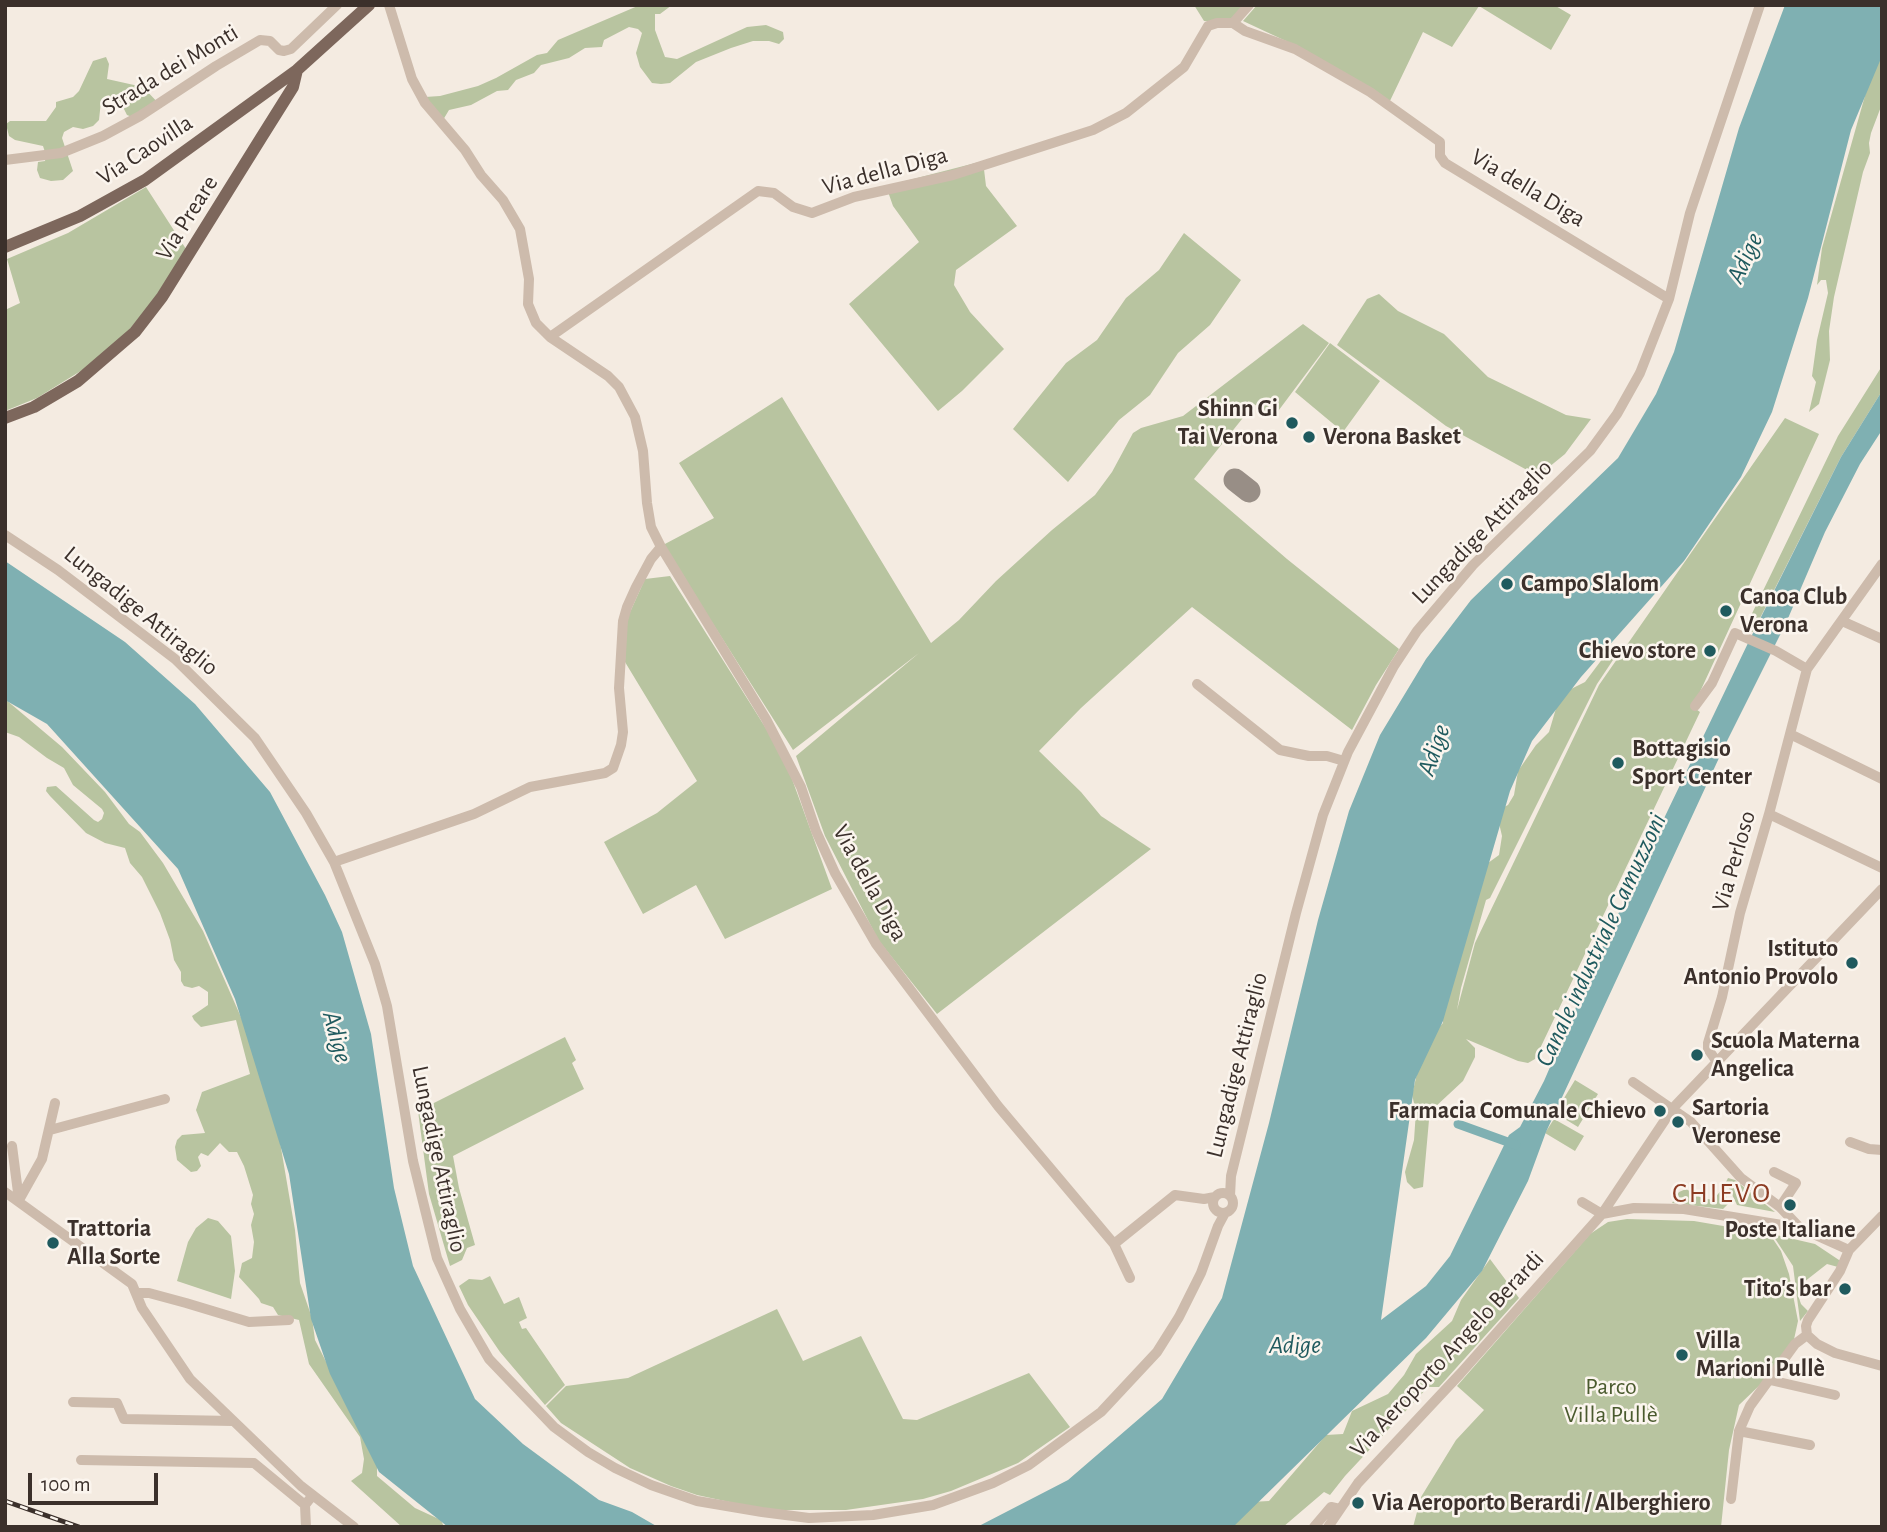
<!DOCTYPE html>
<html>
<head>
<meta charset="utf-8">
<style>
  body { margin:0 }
  #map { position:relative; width:1887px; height:1532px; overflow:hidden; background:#f4ebe1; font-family:"Alegreya Sans",sans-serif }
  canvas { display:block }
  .frame { position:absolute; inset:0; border:7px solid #3b302b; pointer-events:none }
  .scale { position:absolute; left:28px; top:1473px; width:130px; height:32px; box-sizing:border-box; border:4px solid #3b302b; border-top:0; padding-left:9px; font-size:21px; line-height:24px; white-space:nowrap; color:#3b302b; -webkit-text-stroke:5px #fbf5ee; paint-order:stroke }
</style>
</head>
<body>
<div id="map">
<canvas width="1887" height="1532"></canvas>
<div class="frame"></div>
<div class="scale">100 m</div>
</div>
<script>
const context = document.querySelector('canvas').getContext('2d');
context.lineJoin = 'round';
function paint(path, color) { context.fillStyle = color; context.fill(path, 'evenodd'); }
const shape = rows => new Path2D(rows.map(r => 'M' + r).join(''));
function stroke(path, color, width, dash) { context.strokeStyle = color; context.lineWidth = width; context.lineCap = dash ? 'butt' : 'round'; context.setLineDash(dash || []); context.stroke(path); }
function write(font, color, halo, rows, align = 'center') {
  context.font = font + ' "Alegreya Sans",sans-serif'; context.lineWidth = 5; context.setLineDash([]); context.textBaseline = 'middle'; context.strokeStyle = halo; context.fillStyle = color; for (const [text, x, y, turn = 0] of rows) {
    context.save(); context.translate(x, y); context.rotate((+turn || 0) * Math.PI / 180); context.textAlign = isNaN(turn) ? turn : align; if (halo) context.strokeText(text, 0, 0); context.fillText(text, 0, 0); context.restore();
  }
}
paint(shape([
  [640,5,672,5,660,14,655,14,655,30,665,57,677,59,747,27,766,25,783,32,784,39,779,44,769,41,753,41,731,48,696,62,670,83,661,84,652,83,640,67,636,53,642,33,638,29,629,27,604,40,602,47,585,48,569,58,541,65,534,73,516,80,508,90,497,91,471,105,449,110,443,120,425,97,440,96,478,86,496,78,537,55,547,53,558,40],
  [1194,5,1245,5,1230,22,1204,21],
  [1257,5,1554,5,1571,15,1551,50,1479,6,1452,47,1423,32,1388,105,1303,49,1243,21],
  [1882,49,1882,104,1871,133,1869,143,1870,153,1863,172,1834,297,1829,331,1830,360,1819,404,1809,412,1816,382,1812,376,1817,340,1828,293,1826,280,1821,280,1817,285,1822,248,1868,85],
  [106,57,109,64,107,79,143,87,162,107,137,119,127,115,120,101,109,99,101,101,99,120,93,126,83,129,73,127,64,132,62,138,73,171,63,180,51,181,40,178,37,170,38,162,45,161,46,155,43,146,15,140,9,136,6,124,10,121,46,121,56,107,56,102,73,97,79,91,93,61],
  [983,161,986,186,1017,226,956,270,954,285,970,312,1004,349,962,391,938,411,849,304,919,242,893,206,886,186],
  [146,187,186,249,153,301,125,335,92,364,37,398,5,411,5,310,20,303,7,259,68,233],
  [1184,233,1241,280,1210,325,1178,353,1150,395,1119,420,1068,482,1013,429,1066,363,1097,340,1126,298,1159,270],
  [1379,294,1398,311,1444,334,1488,377,1566,415,1591,419,1565,454,1538,476,1446,426,1337,345,1367,299],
  [1303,324,1329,343,1273,418,1254,404,1194,479,1287,559,1399,649,1376,685,1352,730,1192,607,1081,708,1039,751,1081,792,1101,816,1151,849,937,1014,879,941,871,926,825,836,796,756,919,653,793,750,663,545,714,518,679,463,782,397,931,643,959,620,996,581,1052,530,1095,495,1112,472,1133,433,1141,428,1183,416],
  [1330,343,1380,381,1343,432,1295,392],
  [1882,366,1882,391,1841,457,1753,632,1744,630,1838,436],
  [1785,418,1819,434,1693,707,1700,712,1535,1059,1528,1063,1518,1061,1466,1039,1475,1048,1475,1057,1463,1081,1434,1108,1429,1120,1423,1187,1414,1189,1407,1182,1405,1172,1414,1140,1416,1111,1412,1095,1422,1052,1433,1033,1443,1023,1443,1016,1477,871,1499,855,1502,836,1499,823,1502,808,1508,805,1514,795,1518,771,1536,745,1549,732,1557,705,1571,689,1585,682,1609,650,1619,651,1597,684,1490,898,1486,900,1461,988,1457,1010,1475,943,1599,685],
  [670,576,784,757,832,889,725,939,696,885,643,914,604,842,657,813,697,781,625,662,626,621,645,579],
  [5,699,62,747,105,792,129,824,140,832,163,863,203,931,244,1024,280,1142,295,1230,300,1283,312,1318,315,1340,377,1462,377,1476,415,1508,441,1520,444,1527,402,1527,351,1481,362,1473,364,1459,360,1437,309,1364,299,1320,278,1315,273,1307,261,1303,259,1299,239,1277,242,1263,252,1258,254,1242,251,1225,254,1214,251,1204,253,1195,244,1166,237,1152,229,1152,220,1143,208,1156,201,1153,198,1157,201,1166,197,1171,191,1172,177,1160,175,1147,177,1140,182,1135,205,1133,196,1110,202,1092,250,1074,236,1020,201,1027,194,1020,192,1016,208,1005,208,992,199,986,192,988,184,986,181,981,181,972,174,960,170,940,160,913,142,877,130,863,125,848,105,843,86,833,50,796,46,791,47,787,56,786,94,820,98,822,102,819,104,813,102,809,73,785,64,768,47,758,19,737,5,732],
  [565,1037,576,1060,572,1063,584,1089,453,1156,459,1188,475,1245,467,1248,462,1260,450,1266,429,1194,418,1111],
  [1575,1080,1598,1094,1578,1127,1555,1113],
  [1554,1119,1584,1136,1575,1151,1545,1133],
  [1728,1178,1735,1180,1775,1212,1737,1205,1726,1182],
  [1723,1188,1729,1203,1723,1209,1672,1203,1679,1192,1686,1189,1702,1198,1713,1200],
  [208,1218,218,1221,231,1236,235,1271,231,1299,177,1281,188,1242,196,1228],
  [1627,1219,1694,1221,1764,1233,1771,1236,1781,1251,1789,1274,1798,1321,1793,1344,1764,1381,1739,1405,1729,1450,1721,1527,1413,1527,1421,1497,1456,1440,1484,1410,1457,1386,1590,1234,1608,1222],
  [1772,1234,1815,1244,1842,1262,1838,1267,1827,1264,1804,1282,1799,1298,1801,1304,1808,1311,1800,1321,1793,1266],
  [1490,1259,1519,1298,1439,1387,1428,1387,1345,1476,1330,1495,1324,1492,1283,1527,1225,1527,1251,1502,1269,1501,1326,1435,1343,1434,1352,1411,1388,1394,1404,1375,1416,1354,1452,1321,1461,1300],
  [490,1276,504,1304,519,1297,527,1318,519,1322,522,1329,526,1328,565,1385,545,1405,500,1352,468,1305,459,1286,469,1279,482,1280],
  [777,1309,803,1361,861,1336,903,1419,917,1420,1029,1373,1070,1427,1018,1463,951,1491,923,1499,846,1510,779,1510,748,1506,697,1495,671,1486,630,1468,561,1423,546,1406,566,1386,628,1378]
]), '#b8c4a0');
paint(shape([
  [1785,5,1882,5,1882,56,1851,130,1808,298,1772,412,1741,477,1684,561,1581,677,1532,741,1510,791,1443,1021,1415,1080,1381,1320,1426,1286,1450,1256,1509,1135,1520,1127,1544,1081,1599,954,1749,641,1841,457,1882,391,1882,430,1860,464,1825,532,1786,623,1725,745,1546,1132,1528,1181,1482,1271,1426,1338,1233,1527,977,1527,1068,1480,1162,1399,1222,1298,1269,1123,1318,920,1349,811,1380,735,1426,659,1471,600,1618,458,1656,394,1674,352,1739,128],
  [5,561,125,642,195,704,270,792,325,895,342,932,371,1034,394,1188,413,1266,475,1399,523,1444,599,1500,632,1512,658,1527,448,1527,379,1472,330,1374,311,1319,289,1174,235,999,178,869,47,724,5,700]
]), '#7fb0b2');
stroke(shape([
  [1458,1124,1516,1145]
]), '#7fb0b2', 9);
stroke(shape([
  [1235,480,1249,491]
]), '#988e86', 23);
stroke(shape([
  [389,5,412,79,425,103,465,150,481,175,503,200,520,229,529,279,528,304,536,323,550,337,608,376,619,387,635,417,643,451,647,503,651,527,661,547,766,719,801,787,816,831,835,873,876,944,998,1106,1114,1244,1175,1195,1204,1199,1215,1197],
  [1233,23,1245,31,1295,49,1370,92,1440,142,1440,156,1445,163,1669,299],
  [5,160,61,153,103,136,140,116,216,66,260,40,270,41,279,50,284,51,291,49,337,5],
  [550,337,758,191,774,193,793,207,812,213,854,197,953,175,1093,130,1126,113,1184,67,1208,26,1217,23,1233,23,1249,5],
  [5,535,58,570,175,659,255,738,306,813,334,862,375,964,387,1006,413,1161,437,1258,460,1309,489,1359,554,1427,588,1452,615,1468,651,1485,697,1501,762,1512,809,1518,873,1515,933,1505,993,1483,1029,1465,1101,1412,1157,1352,1179,1317,1201,1273,1218,1226,1225,1213],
  [1842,621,1882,639],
  [1807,669,1882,564],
  [1197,684,1280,750,1309,756,1327,756,1344,761],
  [1695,706,1712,683,1735,633,1776,651,1807,669,1769,814,1740,913,1722,997,1708,1043,1708,1049,1717,1062],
  [1790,734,1882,779],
  [1769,814,1882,868],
  [334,862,474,814,530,787,605,773,613,768,621,745,623,732,619,688,623,621,627,607,636,587,651,559,661,547],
  [1633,1082,1691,1122,1741,1178,1780,1207,1800,1228],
  [50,1130,165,1099],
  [1850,1142,1869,1149,1882,1150],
  [12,1146,19,1200],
  [1774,1172,1796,1183,1780,1207],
  [5,1192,132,1284,142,1308,190,1379,301,1486,354,1527],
  '1213 1203a10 10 0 1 1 20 0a10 10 0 1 1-20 0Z',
  [1230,1196,1231,1176,1296,913,1323,815,1348,752,1394,666,1417,631,1473,565,1590,451,1617,414,1640,373,1669,299,1690,213,1760,5],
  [19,1200,42,1159,55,1103],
  [1582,1202,1602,1214],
  [1602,1214,1634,1208,1684,1209,1800,1228,1849,1250],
  [1114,1244,1130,1278],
  [136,1293,149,1293,186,1303,249,1322,289,1320],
  [1807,1335,1806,1326,1808,1320,1840,1271,1849,1250,1882,1216],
  [1807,1335,1817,1344,1835,1353,1882,1366],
  [1770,1380,1835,1395],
  [73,1402,117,1403,124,1419,233,1421],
  [1739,1431,1810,1445],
  [81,1460,254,1463,305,1505,312,1496],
  [1731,1499,1739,1431,1750,1406,1795,1344,1807,1335],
  [305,1505,306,1527],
  [1314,1527,1331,1507,1340,1509],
  [1328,1527,1358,1483,1460,1374,1602,1214,1673,1108,1882,889]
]), '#cdbbac', 10);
stroke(shape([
  [5,247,80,216,145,180,297,70,369,5],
  [5,418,34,407,78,381,135,332,162,297,261,138,293,87,297,70]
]), '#7d675c', 12);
const rail = shape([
  [5,1501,79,1527]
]);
stroke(rail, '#3b302b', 5);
stroke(rail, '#fbf5ee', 2.5, [8]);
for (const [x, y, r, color] of [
  [1292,423,7,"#1f5a5e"],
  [1309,437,7,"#1f5a5e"],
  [1507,584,7,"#1f5a5e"],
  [1726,611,7,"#1f5a5e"],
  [1710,651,7,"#1f5a5e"],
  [1618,763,7,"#1f5a5e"],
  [1852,963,7,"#1f5a5e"],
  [1697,1055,7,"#1f5a5e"],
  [1660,1111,7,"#1f5a5e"],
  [1678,1122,7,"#1f5a5e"],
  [1790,1205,7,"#1f5a5e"],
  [53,1243,7,"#1f5a5e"],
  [1845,1289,7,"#1f5a5e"],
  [1682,1355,7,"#1f5a5e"],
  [1358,1503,7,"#1f5a5e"]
]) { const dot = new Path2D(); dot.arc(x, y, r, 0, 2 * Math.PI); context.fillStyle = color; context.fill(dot); stroke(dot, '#fbf5ee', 2.5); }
write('24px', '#3b302b', '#fbf5ee', [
  ["Strada dei Monti",170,70,-31],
  ["Via Caovilla",145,150,-33],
  ["Via della Diga",885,171,-15],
  ["Via della Diga",1528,188,31],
  ["Via Preare",187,218,-58],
  ["Lungadige Attiraglio",1482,532,-46],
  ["Lungadige Attiraglio",141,611,39],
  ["Via Perloso",1734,861,-74],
  ["Via della Diga",870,883,61],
  ["Lungadige Attiraglio",1237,1065,-76],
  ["Lungadige Attiraglio",439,1159,78],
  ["Via Aeroporto Angelo Berardi",1447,1354,-47]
]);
write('bold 24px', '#3b302b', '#fbf5ee', [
  ["Shinn Gi",1278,409,"right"],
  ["Tai Verona",1278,437,"right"],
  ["Verona Basket",1323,437],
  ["Campo Slalom",1521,584],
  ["Canoa Club",1740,597],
  ["Verona",1740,625],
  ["Chievo store",1696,651,"right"],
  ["Bottagisio",1632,749],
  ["Sport Center",1632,777],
  ["Istituto",1838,949,"right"],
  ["Antonio Provolo",1838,977,"right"],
  ["Scuola Materna",1711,1041],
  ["Angelica",1711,1069],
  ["Sartoria",1692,1108],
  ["Veronese",1692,1136],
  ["Farmacia Comunale Chievo",1646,1111,"right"],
  ["Trattoria",67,1229],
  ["Alla Sorte",67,1257],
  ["Poste Italiane",1790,1230,"center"],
  ["Tito's bar",1831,1289,"right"],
  ["Villa",1696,1341],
  ["Marioni Pullè",1696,1369],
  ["Via Aeroporto Berardi / Alberghiero",1372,1503]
], 'left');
write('24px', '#4a5a2e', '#fbf5ee', [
  ["Parco",1611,1387],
  ["Villa Pullè",1611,1415]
]);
write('italic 26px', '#1f5a5e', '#fbf5ee', [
  ["Adige",1745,258,-65],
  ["Adige",1434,750,-71],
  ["Canale industriale Camuzzoni",1601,940,-65],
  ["Adige",337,1037,75],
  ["Adige",1295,1345]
]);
context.letterSpacing = '2px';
write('28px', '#8c3b22', '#fbf5ee', [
  ["CHIEVO",1722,1194]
]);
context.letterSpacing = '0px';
</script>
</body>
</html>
